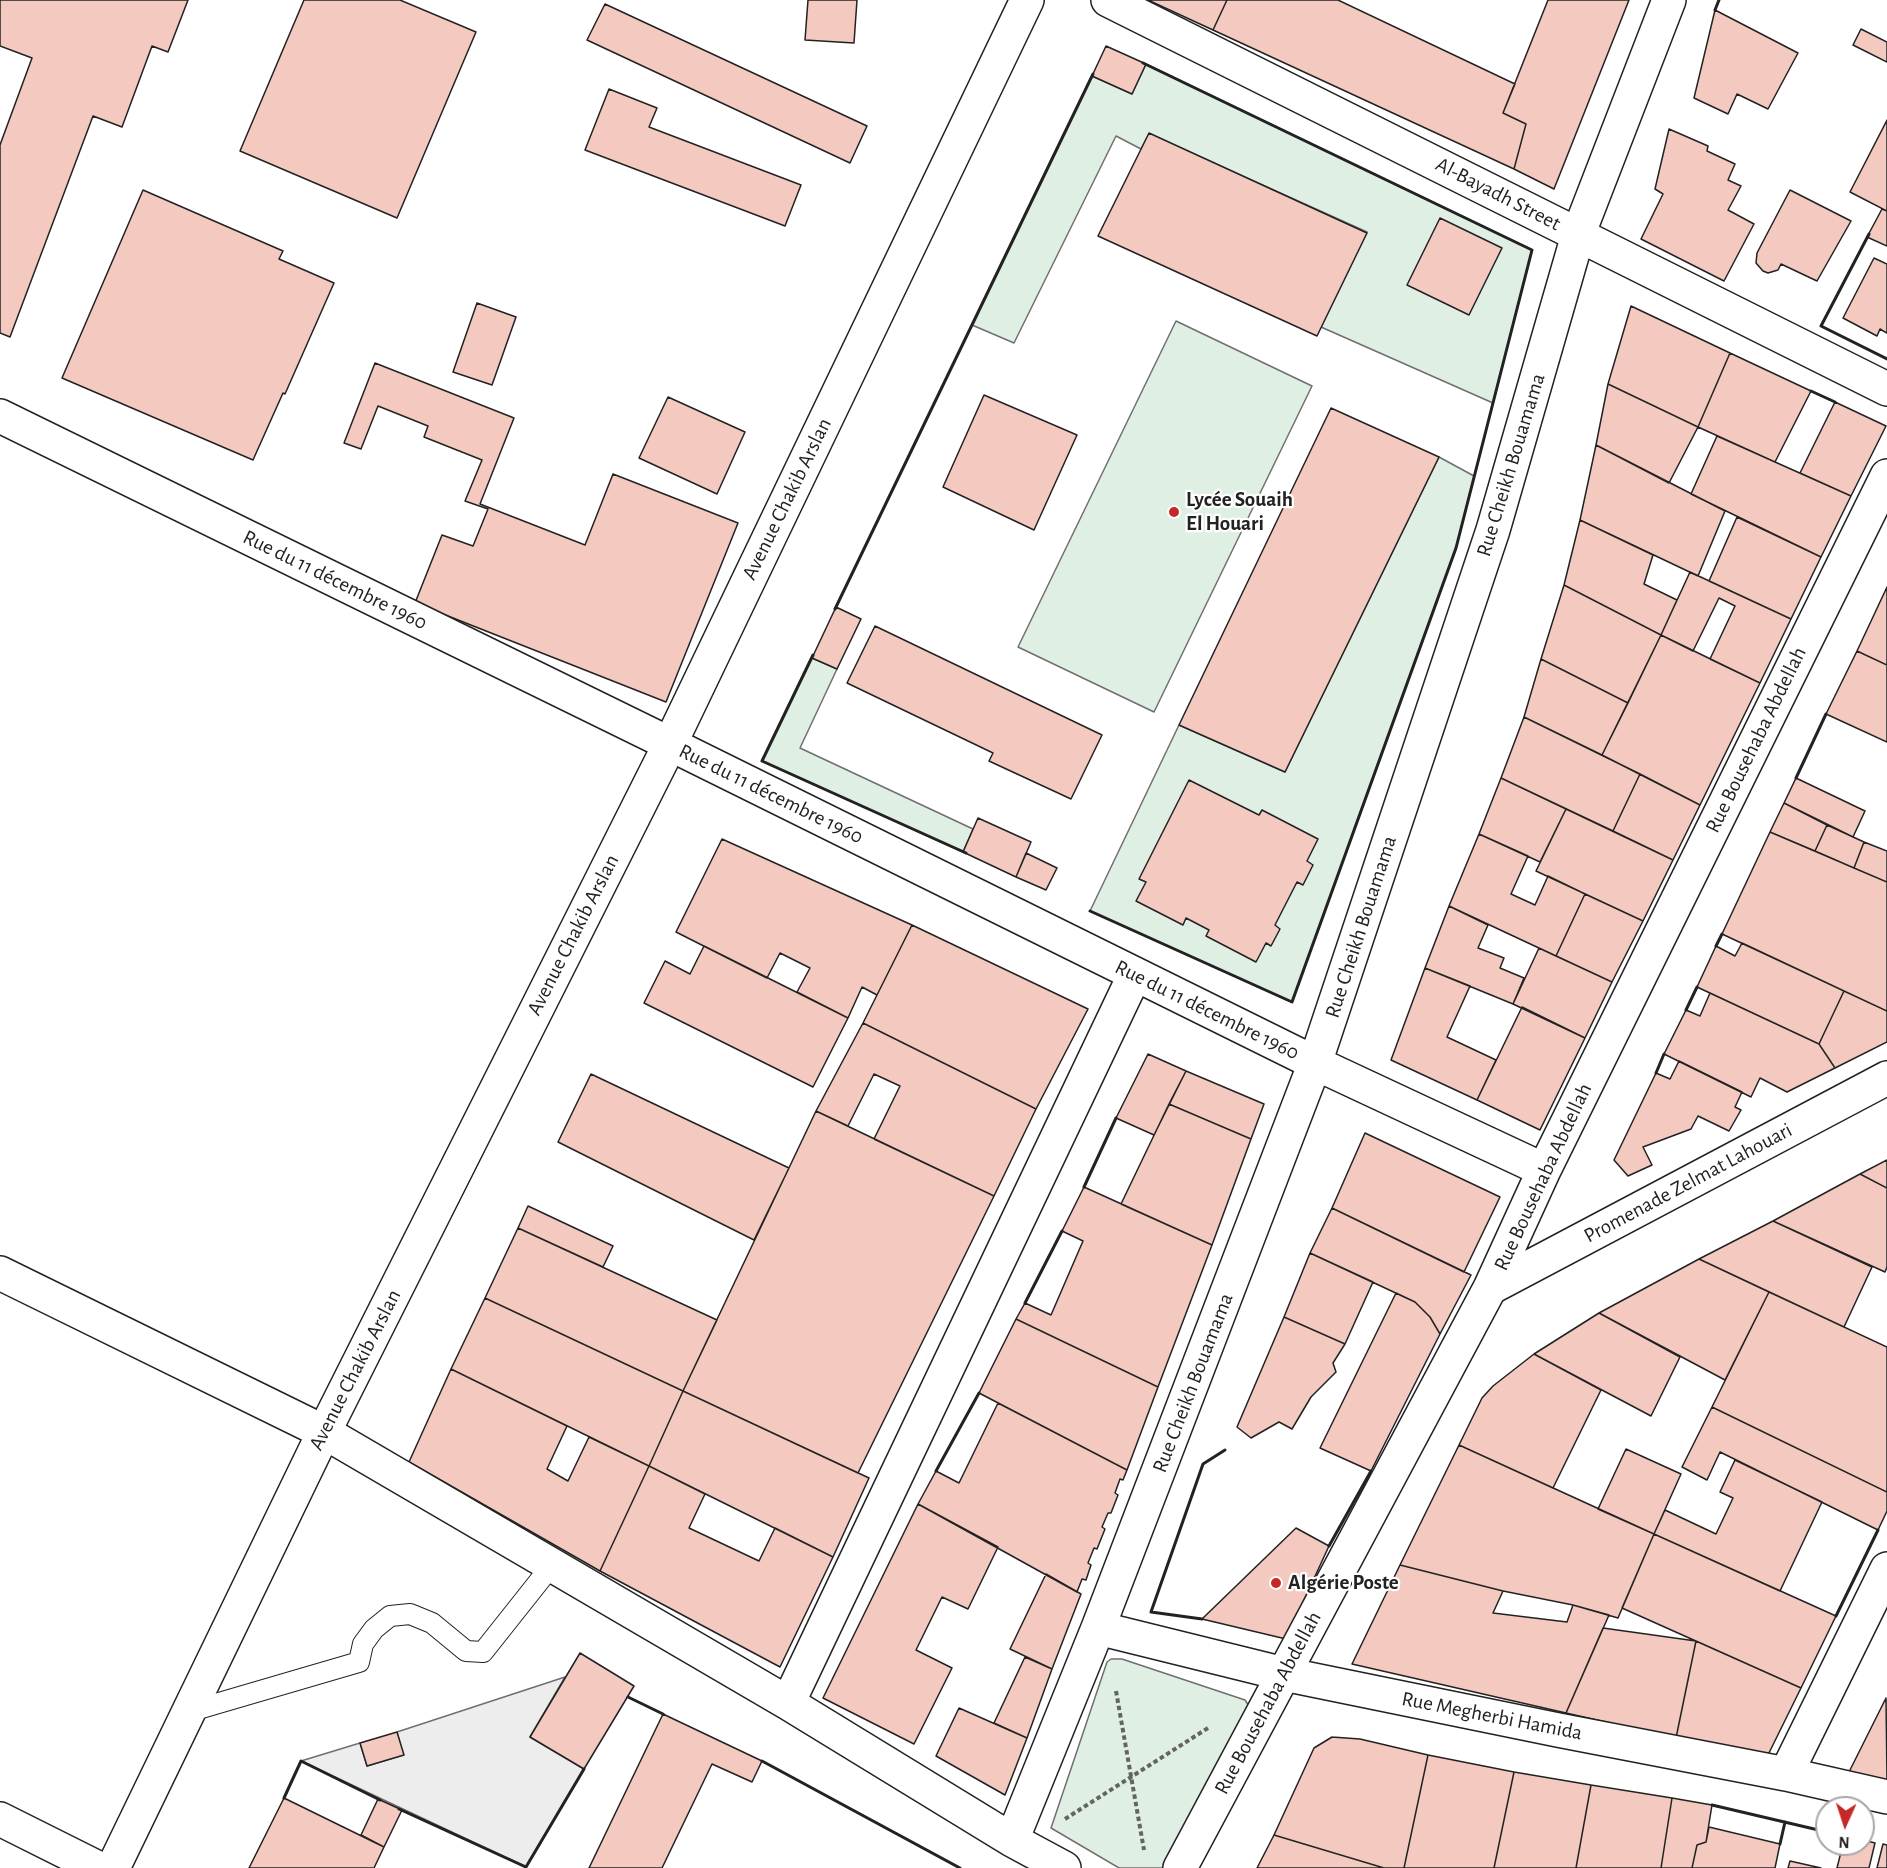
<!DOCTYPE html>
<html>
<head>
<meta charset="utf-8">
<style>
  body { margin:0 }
  #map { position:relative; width:1887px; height:1868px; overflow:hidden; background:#fff; font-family:"Alegreya Sans",sans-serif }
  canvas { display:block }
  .north { position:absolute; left:1815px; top:1796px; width:60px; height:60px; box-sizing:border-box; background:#fff; border:2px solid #a7a7a7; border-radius:50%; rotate:183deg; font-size:16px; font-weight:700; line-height:24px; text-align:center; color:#222 }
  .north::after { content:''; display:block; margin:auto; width:21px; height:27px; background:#c62828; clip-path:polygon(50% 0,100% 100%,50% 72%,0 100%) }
</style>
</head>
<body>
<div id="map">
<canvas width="1887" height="1868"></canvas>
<div class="north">N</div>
</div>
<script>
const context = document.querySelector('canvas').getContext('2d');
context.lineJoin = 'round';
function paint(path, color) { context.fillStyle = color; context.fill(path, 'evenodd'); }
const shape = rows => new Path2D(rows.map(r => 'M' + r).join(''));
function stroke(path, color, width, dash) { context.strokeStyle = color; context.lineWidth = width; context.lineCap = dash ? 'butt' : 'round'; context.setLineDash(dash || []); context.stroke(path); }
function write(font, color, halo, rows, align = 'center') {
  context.font = font + ' "Alegreya Sans",sans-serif'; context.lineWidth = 4.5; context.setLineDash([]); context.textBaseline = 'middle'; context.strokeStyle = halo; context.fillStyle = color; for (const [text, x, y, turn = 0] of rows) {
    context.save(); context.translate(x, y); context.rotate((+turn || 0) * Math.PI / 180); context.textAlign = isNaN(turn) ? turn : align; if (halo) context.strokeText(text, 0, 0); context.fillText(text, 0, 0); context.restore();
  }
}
const green = shape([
  [1146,64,1532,250,1493,403,1321,327,1367,232,1149,134,1141,149,1116,136,1014,343,972,325,1092,76,1132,94,1146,64],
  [1176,321,1312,386,1154,712,1018,647,1176,321],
  [1439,457,1474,476,1456,548,1292,1002,1090,911,1179,725,1285,772,1439,457],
  [812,658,837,669,800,748,973,829,963,852,762,761,812,658],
  [1111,1659,1122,1659,1245,1700,1249,1706,1164,1868,1119,1868,1051,1828,1107,1662,1111,1659]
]);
paint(green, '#e0efe3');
stroke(green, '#6f6f6f', 1.5);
const parking = shape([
  [565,1677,530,1737,584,1769,526,1867,301,1761,360,1743,367,1766,403,1755,397,1732,565,1677]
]);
paint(parking, '#ededed');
stroke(parking, '#6f6f6f', 1.5);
const building = shape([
  [0,0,188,0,168,52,152,46,122,127,93,116,10,337,0,333,0,145,32,58,0,46,0,0],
  [304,0,400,0,476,32,397,218,240,151,304,0],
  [808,0,857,0,854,43,805,40,808,0],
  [1148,0,1227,0,1213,30,1148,0],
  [1227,0,1338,0,1515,84,1503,113,1526,124,1514,169,1213,30,1227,0],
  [1548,0,1629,0,1554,189,1514,169,1526,124,1503,113,1548,0],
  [605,4,867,126,850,163,587,40,605,4],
  [1715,10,1798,53,1768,109,1737,94,1728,114,1694,98,1715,10],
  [1861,29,1887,42,1887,62,1853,45,1861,29],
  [1106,46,1146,64,1132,94,1092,76,1106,46],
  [609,89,657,108,649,127,801,185,785,226,585,150,609,89],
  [1887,120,1887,211,1850,192,1887,120],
  [1669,129,1708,146,1707,151,1735,164,1728,180,1741,186,1728,210,1754,224,1724,281,1641,239,1663,194,1655,189,1669,129],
  [1149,133,1367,233,1317,336,1098,236,1149,133],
  [143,190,283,251,279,259,334,283,285,394,283,393,253,460,62,378,143,190],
  [1790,190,1851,221,1817,281,1781,264,1778,270,1768,273,1763,271,1756,263,1757,253,1790,190],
  [1882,209,1887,211,1887,246,1867,237,1882,209],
  [1440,218,1502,248,1469,315,1407,285,1440,218],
  [1874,258,1887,264,1887,333,1880,329,1877,336,1843,318,1874,258],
  [477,303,516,317,492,385,453,372,477,303],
  [1631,306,1730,353,1698,427,1608,384,1631,306],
  [1730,353,1811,391,1775,462,1698,427,1730,353],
  [375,363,514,418,480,504,585,545,613,474,738,523,666,702,415,603,442,535,473,546,488,509,465,501,482,460,424,437,428,426,378,406,361,449,344,443,375,363],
  [1608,384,1698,427,1669,483,1596,445,1608,384],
  [984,395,1077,435,1034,530,943,487,984,395],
  [668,397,745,432,717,494,639,458,668,397],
  [1835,402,1886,426,1851,496,1800,473,1835,402],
  [1331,408,1439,457,1285,772,1179,725,1331,408],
  [1717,436,1851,496,1821,557,1691,494,1717,436],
  [1596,445,1725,511,1698,576,1580,520,1596,445],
  [1737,517,1821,557,1791,619,1709,581,1737,517],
  [1580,520,1653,555,1644,584,1677,600,1661,635,1564,585,1580,520],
  [1690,572,1791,619,1760,683,1710,659,1735,606,1719,598,1693,651,1661,635,1690,572],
  [1564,585,1661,635,1628,703,1541,659,1564,585],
  [1887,587,1887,665,1857,651,1887,587],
  [836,607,861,619,837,669,812,658,836,607],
  [875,626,1102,735,1071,799,989,761,993,753,847,683,875,626],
  [1661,635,1760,683,1700,805,1602,755,1661,635],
  [1857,651,1887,665,1887,742,1826,714,1857,651],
  [1541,659,1628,703,1602,755,1524,717,1541,659],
  [1524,717,1640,774,1613,831,1501,778,1524,717],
  [1640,774,1700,805,1673,860,1613,831,1640,774],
  [1501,778,1566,809,1540,862,1479,834,1501,778],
  [1796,778,1865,811,1853,837,1784,803,1796,778],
  [1189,780,1259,815,1262,810,1318,839,1307,861,1313,865,1303,885,1297,882,1275,925,1280,929,1271,946,1266,943,1256,962,1206,936,1209,930,1186,918,1183,925,1136,901,1146,882,1139,879,1189,780],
  [1784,803,1827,825,1815,851,1770,832,1784,803],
  [1566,809,1673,860,1643,921,1536,871,1566,809],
  [978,818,1031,842,1016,877,963,852,978,818],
  [1827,825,1864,842,1854,868,1815,851,1827,825],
  [1770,832,1887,882,1887,1011,1722,934,1770,832],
  [1479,834,1528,856,1511,894,1535,905,1548,876,1585,894,1556,956,1449,906,1479,834],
  [722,839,912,925,877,995,862,987,848,1018,797,992,810,968,780,953,767,978,676,932,722,839],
  [1864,842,1887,851,1887,882,1854,868,1864,842],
  [1026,853,1057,868,1046,890,1016,877,1026,853],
  [1585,894,1643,921,1612,982,1556,956,1585,894],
  [1449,906,1488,925,1478,948,1504,958,1500,968,1524,978,1513,1004,1425,968,1449,906],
  [912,925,1088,1009,1036,1109,863,1023,912,925],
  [1742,943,1844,991,1819,1044,1697,987,1716,946,1735,956,1742,943],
  [704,946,848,1018,813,1087,644,1003,665,961,690,974,704,946],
  [1539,948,1612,982,1585,1038,1513,1004,1539,948],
  [1425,968,1470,986,1447,1037,1496,1060,1477,1100,1391,1060,1425,968],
  [1844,991,1887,1011,1887,1042,1835,1068,1819,1044,1844,991],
  [1710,993,1819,1044,1835,1068,1787,1092,1760,1078,1751,1097,1664,1054,1686,1010,1700,1016,1710,993],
  [1522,1007,1585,1038,1540,1130,1477,1100,1522,1007],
  [863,1023,1036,1109,994,1196,874,1139,900,1086,874,1074,848,1126,816,1111,863,1023],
  [1148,1054,1186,1071,1154,1135,1116,1118,1148,1054],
  [1679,1061,1742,1092,1735,1107,1741,1110,1729,1131,1698,1116,1691,1129,1643,1147,1652,1165,1628,1176,1614,1160,1656,1073,1670,1079,1679,1061],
  [1186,1071,1264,1104,1251,1139,1169,1104,1186,1071],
  [591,1074,789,1168,754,1240,558,1142,591,1074],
  [1169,1104,1251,1139,1212,1245,1121,1204,1169,1104],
  [816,1111,994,1196,858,1473,683,1391,816,1111],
  [1365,1133,1500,1197,1464,1272,1332,1208,1365,1133],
  [1887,1160,1887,1188,1860,1174,1887,1160],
  [1860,1174,1887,1188,1887,1267,1885,1272,1773,1221,1860,1174],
  [1084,1187,1212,1245,1158,1387,1016,1319,1025,1303,1051,1315,1083,1241,1062,1231,1084,1187],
  [528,1206,613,1246,603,1267,518,1228,528,1206],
  [1332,1208,1471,1275,1440,1334,1430,1317,1415,1302,1310,1253,1332,1208],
  [1773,1221,1872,1267,1844,1327,1699,1259,1773,1221],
  [518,1228,717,1320,683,1391,485,1298,518,1228],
  [1310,1253,1373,1282,1345,1344,1284,1317,1310,1253],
  [1699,1259,1769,1292,1725,1380,1599,1313,1699,1259],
  [1769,1292,1887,1347,1887,1492,1712,1407,1769,1292],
  [1396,1293,1415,1302,1430,1317,1440,1334,1371,1471,1320,1448,1396,1293],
  [485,1298,683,1391,649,1466,451,1369,485,1298],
  [1599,1313,1680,1357,1651,1416,1534,1354,1599,1313],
  [1284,1317,1345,1344,1333,1363,1336,1372,1311,1397,1292,1429,1279,1422,1251,1438,1237,1427,1284,1317],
  [1016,1319,1158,1387,1127,1470,979,1393,1016,1319],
  [1534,1354,1601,1390,1553,1488,1459,1445,1482,1398,1493,1386,1534,1354],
  [451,1369,567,1426,547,1469,568,1481,589,1437,649,1466,600,1571,409,1462,451,1369],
  [683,1391,869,1478,833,1557,649,1466,683,1391],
  [998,1403,1127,1470,1123,1480,1120,1479,1115,1493,1118,1495,1111,1513,1108,1513,1102,1527,1105,1529,1097,1549,1094,1548,1088,1563,1091,1565,1086,1580,1082,1579,1077,1592,918,1504,936,1471,959,1483,998,1403],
  [1712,1407,1887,1492,1887,1511,1878,1530,1720,1452,1707,1480,1682,1467,1712,1407],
  [1459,1445,1654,1534,1618,1618,1573,1605,1503,1591,1400,1565,1459,1445],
  [1626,1449,1681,1474,1654,1534,1598,1509,1626,1449],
  [1735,1460,1822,1502,1780,1591,1654,1534,1665,1510,1716,1534,1733,1498,1720,1492,1735,1460],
  [649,1466,705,1494,689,1528,759,1561,775,1528,833,1557,780,1667,600,1571,649,1466],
  [918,1504,998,1547,968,1609,942,1597,916,1650,952,1668,914,1744,823,1698,918,1504],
  [1296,1528,1329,1546,1286,1639,1202,1619,1296,1528],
  [1654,1534,1836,1616,1801,1688,1622,1608,1654,1534],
  [1400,1565,1503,1591,1493,1613,1567,1622,1573,1605,1609,1615,1566,1713,1352,1664,1400,1565],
  [1046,1574,1081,1594,1052,1669,1010,1649,1046,1574],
  [1603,1628,1696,1641,1676,1738,1566,1713,1603,1628],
  [1696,1641,1801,1688,1766,1759,1676,1738,1696,1641],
  [580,1653,634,1686,584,1769,530,1737,580,1653],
  [1025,1657,1052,1669,1027,1738,994,1723,1025,1657],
  [1886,1698,1887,1780,1849,1772,1886,1698],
  [959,1708,1027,1738,1005,1795,936,1756,959,1708],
  [663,1714,762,1761,752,1782,712,1764,662,1868,589,1868,663,1714],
  [397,1732,404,1755,367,1766,360,1743,397,1732],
  [1332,1737,1360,1739,1428,1755,1404,1868,1384,1868,1274,1835,1314,1748,1332,1737],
  [1428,1755,1514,1772,1494,1868,1404,1868,1428,1755],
  [1514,1772,1591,1785,1576,1868,1494,1868,1514,1772],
  [1591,1785,1672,1798,1661,1868,1576,1868,1591,1785],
  [284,1798,384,1847,374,1868,249,1868,284,1798],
  [1672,1798,1712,1805,1706,1842,1697,1845,1692,1868,1661,1868,1672,1798],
  [378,1799,402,1810,384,1847,361,1835,378,1799],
  [1709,1827,1780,1844,1775,1868,1692,1868,1697,1845,1706,1842,1709,1827],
  [1274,1835,1384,1868,1257,1868,1274,1835],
  [1863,1840,1875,1843,1869,1868,1837,1868,1843,1844,1863,1844,1863,1840],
  [1883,1844,1887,1845,1887,1868,1877,1868,1883,1844],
  [1790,1861,1821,1868,1788,1868,1790,1861]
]);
paint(building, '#f3c9c0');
stroke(building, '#222', 1.5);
const lane = shape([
  [188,1712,359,1662,363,1644,374,1629,390,1616,410,1614,432,1623,466,1651,483,1652,552,1565]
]);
const street = shape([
  [1108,0,1887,389],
  [0,416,670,744,1315,1063,1544,1170],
  [0,1273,324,1432,788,1703,1012,1840,1064,1868],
  [1490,1288,1887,1078],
  [1098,1628,1284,1674,1558,1730,1786,1774,1887,1797],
  [788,1703,1135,974],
  [1786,1774,1887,1569],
  [0,1819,98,1868],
  [1012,1840,1098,1628,1315,1063,1493,530,1578,235,1669,0],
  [1180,1868,1490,1288,1544,1170,1887,476]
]);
const secondary = shape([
  [113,1868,324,1432,670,744,1027,0]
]);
stroke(lane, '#222', 22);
stroke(street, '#222', 36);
stroke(secondary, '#222', 36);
stroke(shape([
  [1116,1691,1144,1850],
  [1065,1819,1208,1728]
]), '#646464', 4, [4.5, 3]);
stroke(lane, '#fff', 20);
stroke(street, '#fff', 33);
stroke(secondary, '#fff', 33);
stroke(shape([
  [1715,10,1719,0],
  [1869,234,1821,326,1887,359],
  [1811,391,1835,402],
  [835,609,1093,74],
  [813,655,762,761,966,853],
  [1796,778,1826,714],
  [1090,911,1292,1002,1456,548,1532,250,1143,63],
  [1716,946,1722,934],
  [1686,1010,1697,987],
  [1656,1073,1664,1054],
  [1084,1187,1116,1118],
  [1025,1303,1062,1231],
  [936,1471,979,1393],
  [1329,1546,1371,1471],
  [1836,1616,1878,1530],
  [1202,1619,1151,1612,1203,1464,1225,1450],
  [628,1697,663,1714],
  [762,1761,960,1868],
  [284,1798,301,1761,380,1800],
  [1712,1805,1827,1832],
  [399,1809,526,1867,584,1769],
  [1780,1844,1785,1822]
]), '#222', 3);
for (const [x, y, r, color] of [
  [1174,512,6,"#c62828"],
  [1276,1583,6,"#c62828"]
]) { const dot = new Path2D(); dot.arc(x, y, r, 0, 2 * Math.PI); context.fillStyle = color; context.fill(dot); stroke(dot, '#fff', 2); }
write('21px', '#222', '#fff', [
  ["Al-Bayadh Street",1498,194,27],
  ["Rue Cheikh Bouamama",1511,465,-73],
  ["Avenue Chakib Arslan",787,499,-64],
  ["Rue du 11 décembre 1960",335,580,26],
  ["Rue Bousehaba Abdellah",1756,740,-64],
  ["Rue du 11 décembre 1960",771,794,26],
  ["Rue Cheikh Bouamama",1361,927,-72],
  ["Avenue Chakib Arslan",573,935,-63],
  ["Rue du 11 décembre 1960",1207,1010,26],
  ["Rue Bousehaba Abdellah",1543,1177,-65],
  ["Promenade Zelmat Lahouari",1688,1183,-28],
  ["Avenue Chakib Arslan",355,1370,-63],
  ["Rue Cheikh Bouamama",1193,1383,-69],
  ["Rue Bousehaba Abdellah",1268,1703,-62],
  ["Rue Megherbi Hamida",1492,1716,11]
]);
write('bold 21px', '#222', '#fff', [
  ["Lycée Souaih",1186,500],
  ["El Houari",1186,524],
  ["Algérie Poste",1288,1583]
], 'left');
</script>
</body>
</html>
